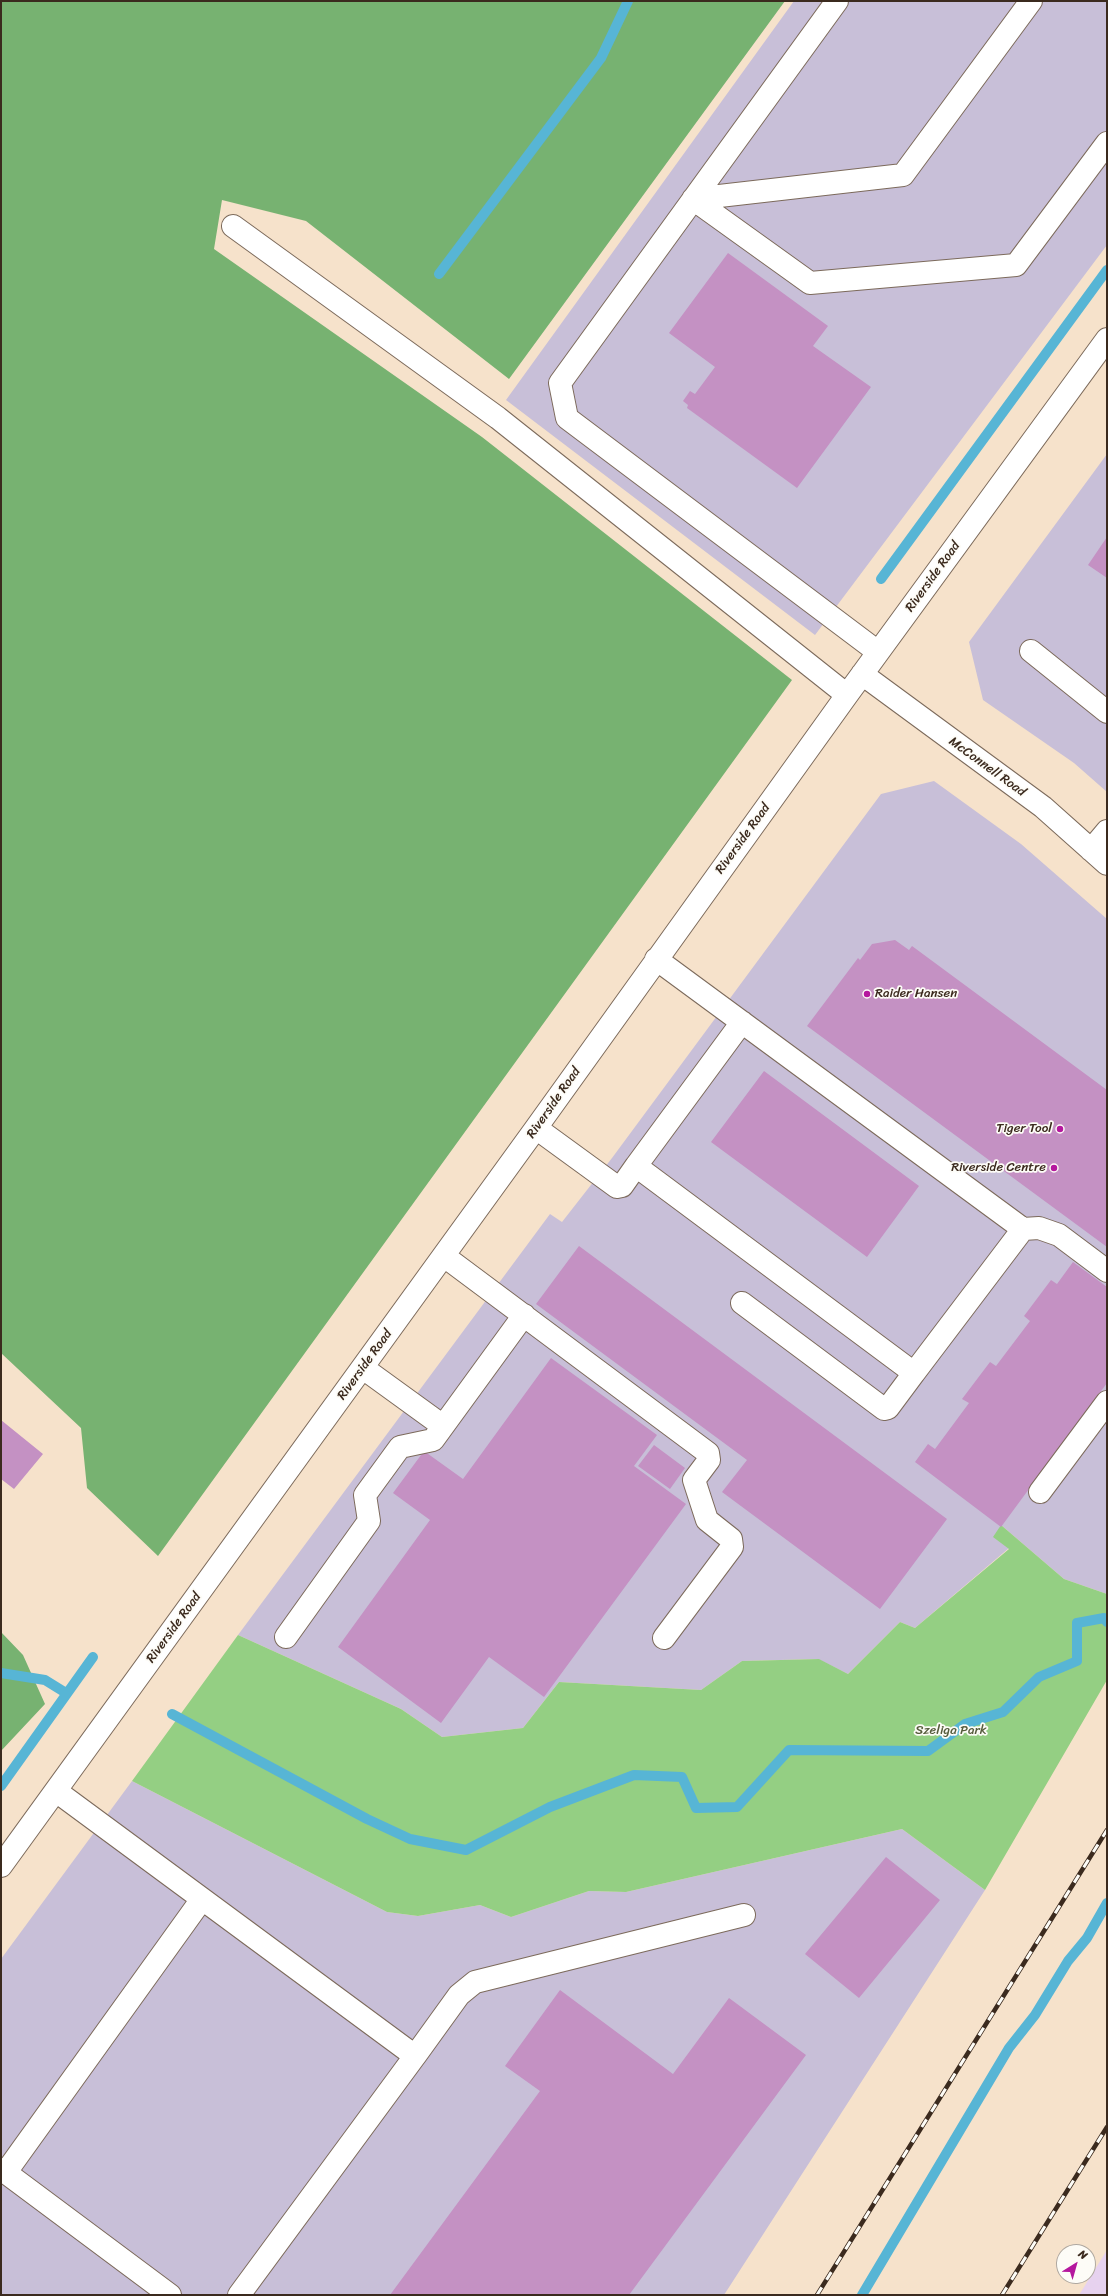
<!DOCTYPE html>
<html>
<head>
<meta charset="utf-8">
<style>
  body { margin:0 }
  #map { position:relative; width:1108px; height:2296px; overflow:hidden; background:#f6e2cb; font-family:Sriracha,sans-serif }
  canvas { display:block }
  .frame { position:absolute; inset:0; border:2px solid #3b2a1e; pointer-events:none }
  .north { position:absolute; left:1056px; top:2244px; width:40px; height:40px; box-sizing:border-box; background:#fdfcf7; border:1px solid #afa8a0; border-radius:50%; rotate:37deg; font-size:11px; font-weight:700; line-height:16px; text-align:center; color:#3b2a1e }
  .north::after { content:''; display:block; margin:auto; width:14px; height:18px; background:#b5179e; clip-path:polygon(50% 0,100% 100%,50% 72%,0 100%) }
</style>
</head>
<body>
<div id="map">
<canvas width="1108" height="2296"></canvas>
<div class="frame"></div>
<div class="north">N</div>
</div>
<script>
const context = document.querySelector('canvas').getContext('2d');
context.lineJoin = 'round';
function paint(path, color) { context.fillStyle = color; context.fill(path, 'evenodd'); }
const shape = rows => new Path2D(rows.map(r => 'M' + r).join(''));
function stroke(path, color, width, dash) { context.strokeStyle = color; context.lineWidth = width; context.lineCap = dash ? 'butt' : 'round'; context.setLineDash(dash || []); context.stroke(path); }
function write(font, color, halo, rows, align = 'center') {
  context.font = font + ' Sriracha,sans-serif'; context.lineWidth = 3.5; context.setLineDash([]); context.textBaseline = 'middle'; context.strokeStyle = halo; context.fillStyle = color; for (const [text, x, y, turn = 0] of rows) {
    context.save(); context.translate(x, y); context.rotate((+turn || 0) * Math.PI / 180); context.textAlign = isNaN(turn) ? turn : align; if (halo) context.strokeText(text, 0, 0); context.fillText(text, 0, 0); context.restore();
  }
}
paint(shape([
  [1107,2250,1107,2295,1079,2295]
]), '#e7d2ef');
paint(shape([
  [794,1,1107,1,1107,245,815,635,506,400],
  [1107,454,1107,792,1074,763,983,700,969,642],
  [934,781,1021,844,1107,919,1107,1594,1064,1579,1001,1525,1009,1548,915,1628,900,1622,848,1674,818,1659,742,1661,701,1690,559,1682,523,1728,442,1737,401,1709,238,1635,550,1214,562,1222,612,1158,881,794],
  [132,1781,387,1912,418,1916,480,1905,511,1917,589,1891,626,1892,902,1829,985,1890,724,2295,1,2295,1,1959]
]), '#c8bfd8');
paint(shape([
  [1001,1525,1064,1579,1107,1594,1107,1680,985,1890,902,1829,626,1892,589,1891,511,1917,480,1905,418,1916,387,1912,132,1781,238,1635,401,1709,442,1737,523,1728,559,1682,701,1690,742,1661,819,1659,848,1674,900,1622,915,1628,1009,1549,993,1537]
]), '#94cf83');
paint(shape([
  [1,1,785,1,509,379,306,221,222,200,214,249,482,437,792,680,158,1556,87,1488,81,1428,1,1353],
  [1,1632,23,1655,45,1704,1,1751]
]), '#77b271');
stroke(shape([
  [439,274,601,58,628,1],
  [881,579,1107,270],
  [1,1673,45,1680,66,1693],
  [172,1714,367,1819,410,1839,466,1850,550,1807,634,1775,682,1777,696,1808,737,1807,789,1750,928,1751,965,1724,1003,1712,1039,1677,1077,1661,1077,1623,1104,1618,1107,1622],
  [1,1786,93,1657],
  [862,2295,1009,2048,1035,2015,1068,1961,1087,1938,1107,1903]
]), '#57b5d5', 10);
paint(shape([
  [728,253,828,326,813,346,871,387,797,488,687,408,688,405,683,401,690,391,695,394,715,367,669,333],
  [1107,537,1107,578,1088,565],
  [895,940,909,950,912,946,1107,1090,1107,1247,807,1026,858,958,860,960,872,944],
  [764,1071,919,1186,867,1257,711,1142],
  [579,1246,947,1519,880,1609,722,1492,747,1460,536,1304],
  [1073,1262,1107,1287,1107,1383,1001,1527,915,1462,928,1444,935,1449,969,1403,962,1399,990,1362,996,1366,1030,1321,1024,1316,1051,1280,1057,1284],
  [551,1358,657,1435,634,1466,686,1504,544,1697,489,1657,441,1723,338,1647,430,1520,393,1493,424,1451,463,1479],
  [1,1420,43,1454,14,1489,1,1479],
  [654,1445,685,1468,670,1489,638,1466],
  [886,1857,940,1900,859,1998,805,1954],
  [560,1990,673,2074,729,1998,806,2055,629,2295,390,2295,540,2091,505,2066]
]), '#c491c3');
const minor = shape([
  [837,1,560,383,567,418,878,652],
  [693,199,810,283,1016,265,1107,143],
  [693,199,903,175,1031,1],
  [233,226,498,418,847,695],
  [1031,651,1107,712],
  [862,674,1043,807,1107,864],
  [1091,850,1107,831],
  [656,959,1023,1229,914,1373,636,1166,742,1022],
  [536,1128,617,1187,622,1186,636,1166],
  [1023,1229,1039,1228,1059,1235,1107,1271],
  [444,1256,708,1453,709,1460,694,1480,707,1520,731,1539,732,1547,664,1638],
  [742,1303,884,1409,888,1408,914,1373],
  [363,1368,443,1426],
  [1040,1492,1107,1402],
  [286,1637,369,1521,365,1495,400,1447,433,1440,524,1315],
  [56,1791,415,2056,239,2295],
  [1,1866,536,1128,847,695,1107,339],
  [415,2056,459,1995,475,1982,744,1915],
  [1,2169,170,2295],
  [6,2172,202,1899]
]);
stroke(minor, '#7c6a5b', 24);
stroke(minor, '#fff', 22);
const rail = shape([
  [817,2295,1107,1830],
  [1002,2295,1107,2127]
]);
stroke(rail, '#3b2a1e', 4.5);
stroke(rail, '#fdfcf7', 3, [9]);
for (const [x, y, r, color] of [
  [867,994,4,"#b5179e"],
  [1060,1129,4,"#b5179e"],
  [1054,1168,4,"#b5179e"]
]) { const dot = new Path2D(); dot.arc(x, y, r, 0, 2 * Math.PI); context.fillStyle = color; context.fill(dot); stroke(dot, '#fdfcf7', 1.5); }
write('13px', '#3b2a1e', '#fdfcf7', [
  ["Riverside Road",933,577,-54],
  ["McConnell Road",987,767,36],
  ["Riverside Road",743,839,-54],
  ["Riverside Road",554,1103,-55],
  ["Riverside Road",365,1365,-54],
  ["Riverside Road",174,1628,-54]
]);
write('13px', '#3b2a1e', '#fdfcf7', [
  ["Raider Hansen",875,994,"left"],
  ["Tiger Tool",1052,1129],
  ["Riverside Centre",1046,1168]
], 'right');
write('13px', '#565c3c', '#fdfcf7', [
  ["Szeliga Park",951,1731]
]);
</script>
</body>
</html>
